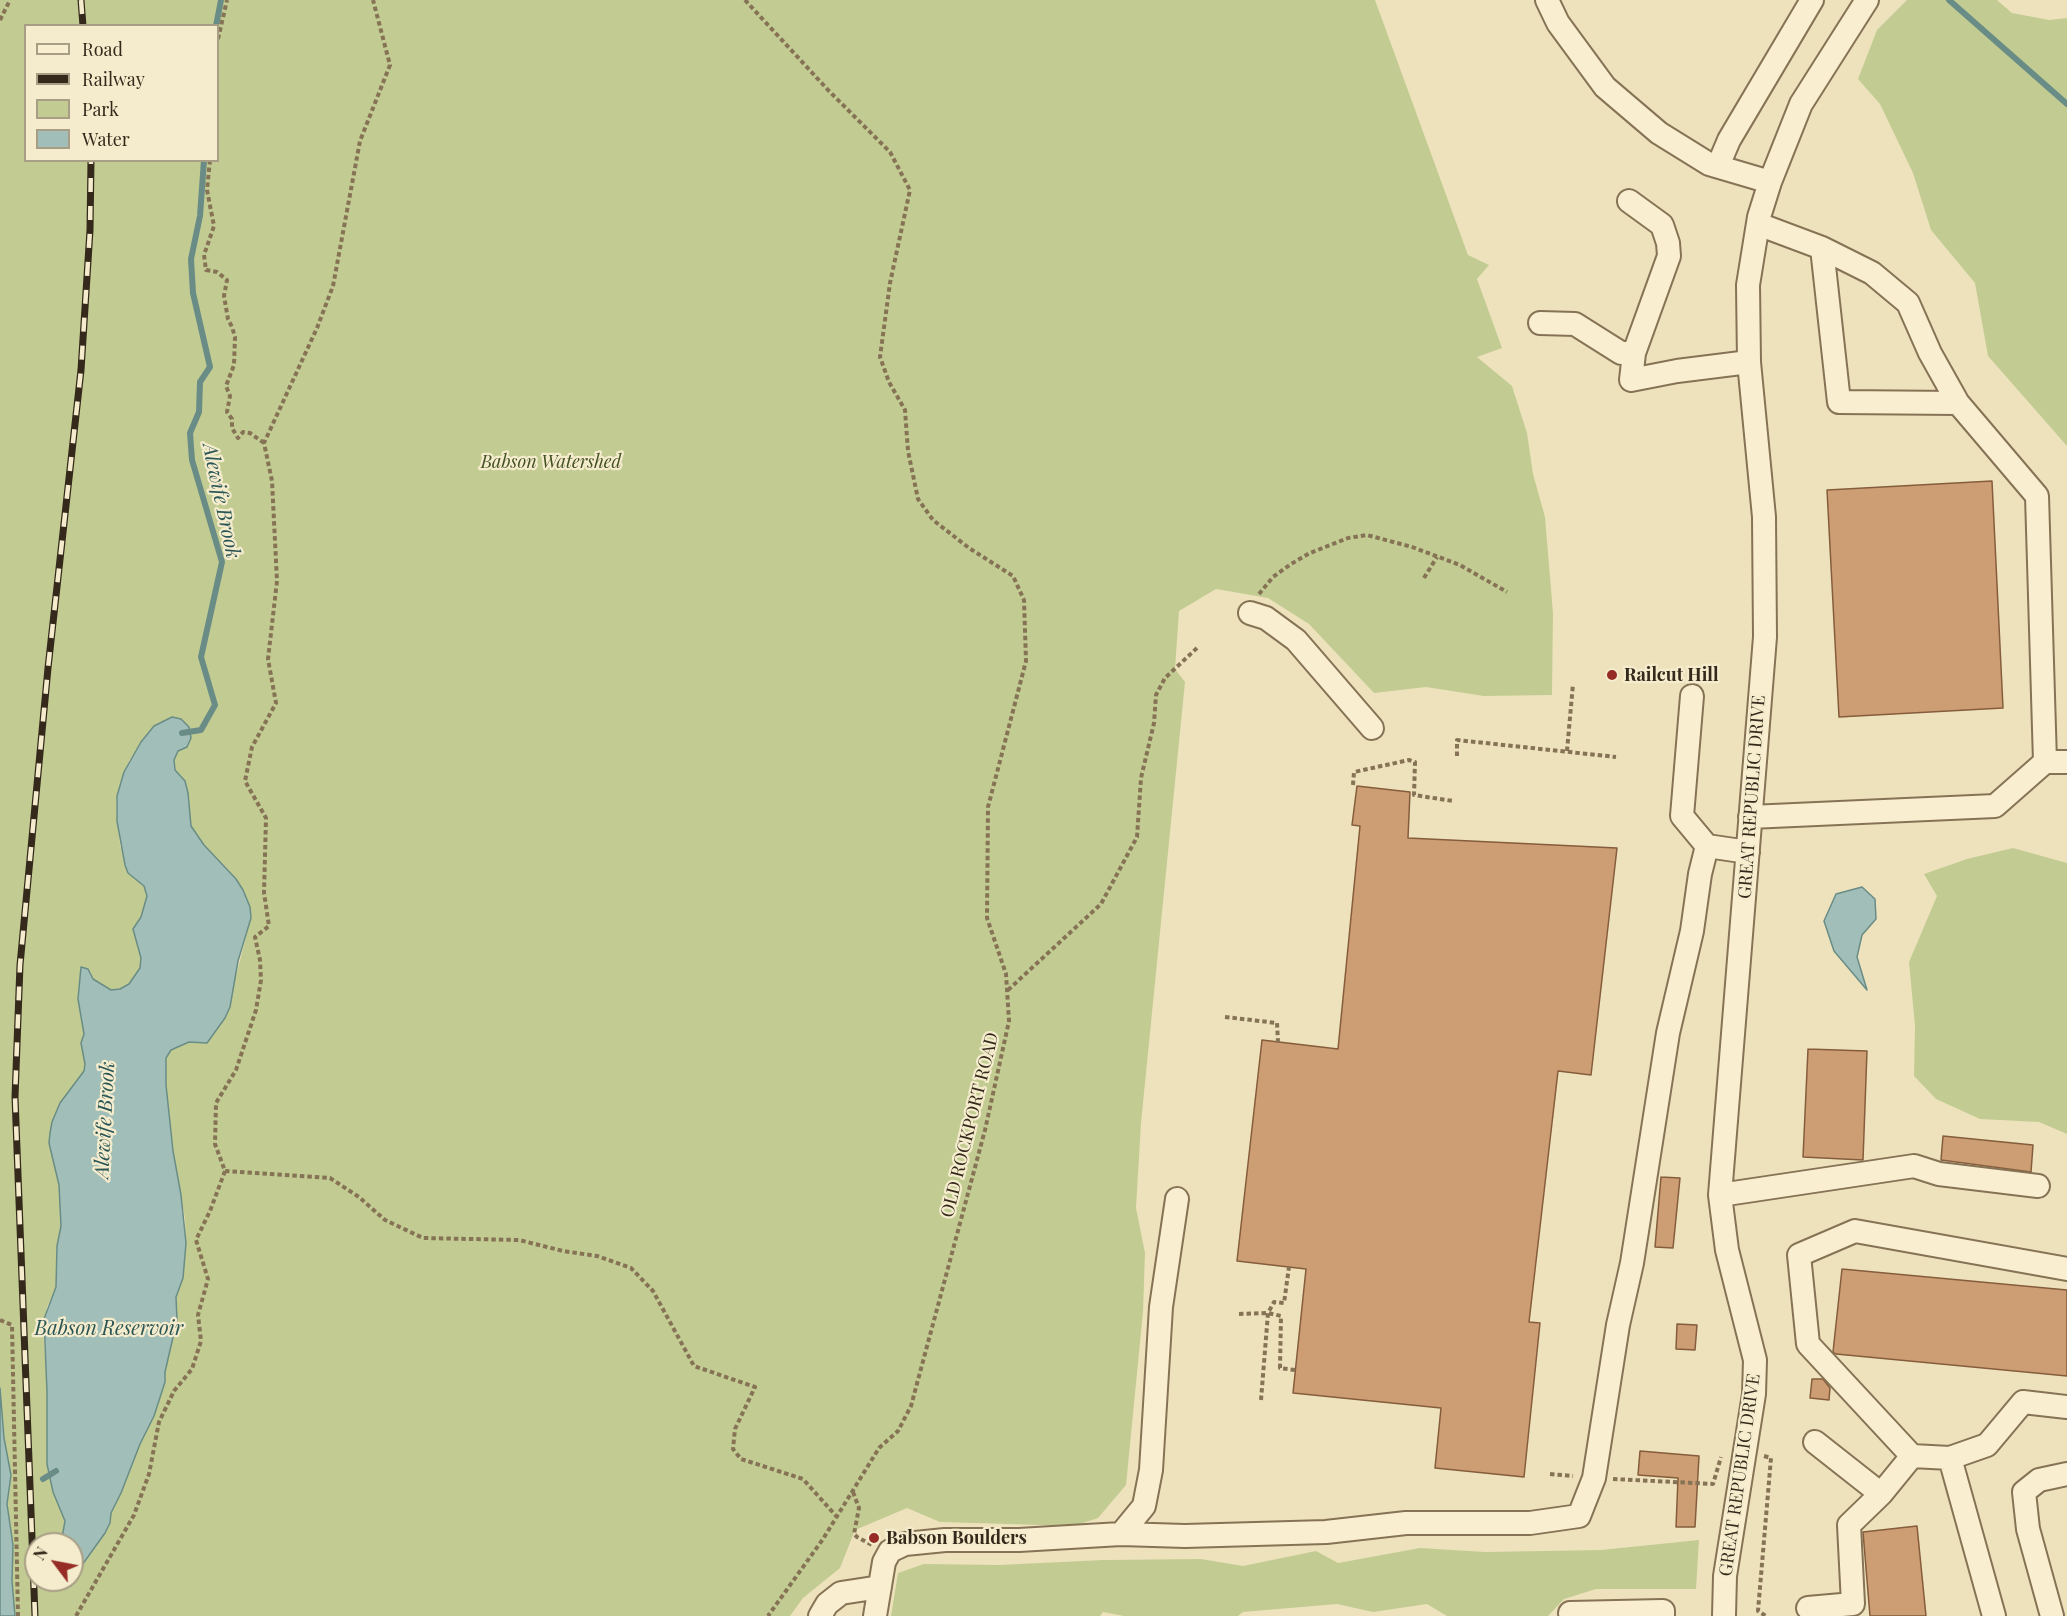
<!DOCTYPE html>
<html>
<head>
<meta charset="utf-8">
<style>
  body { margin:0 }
  #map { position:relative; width:2067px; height:1616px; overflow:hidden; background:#eee2bd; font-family:"Playfair Display",serif }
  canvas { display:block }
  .legend { position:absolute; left:24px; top:24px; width:195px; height:138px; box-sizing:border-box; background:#f5eccd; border:2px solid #a89e86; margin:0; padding:8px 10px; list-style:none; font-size:18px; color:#35291b }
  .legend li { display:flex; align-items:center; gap:12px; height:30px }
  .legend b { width:30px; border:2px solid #a89e86 }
  .north { position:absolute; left:24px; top:1532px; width:60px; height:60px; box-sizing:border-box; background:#f5eccd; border:2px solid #a89e86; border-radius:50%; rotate:302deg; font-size:16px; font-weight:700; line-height:24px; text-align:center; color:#35291b }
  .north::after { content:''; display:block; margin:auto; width:21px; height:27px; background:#962c26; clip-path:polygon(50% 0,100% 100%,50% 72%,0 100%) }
</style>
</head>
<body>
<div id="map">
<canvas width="2067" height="1616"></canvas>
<ul class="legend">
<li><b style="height:8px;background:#f9efd0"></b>Road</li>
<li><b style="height:8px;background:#35291b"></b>Railway</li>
<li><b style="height:16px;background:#c2cc92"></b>Park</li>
<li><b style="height:16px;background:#a1bfb8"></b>Water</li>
</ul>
<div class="north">N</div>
</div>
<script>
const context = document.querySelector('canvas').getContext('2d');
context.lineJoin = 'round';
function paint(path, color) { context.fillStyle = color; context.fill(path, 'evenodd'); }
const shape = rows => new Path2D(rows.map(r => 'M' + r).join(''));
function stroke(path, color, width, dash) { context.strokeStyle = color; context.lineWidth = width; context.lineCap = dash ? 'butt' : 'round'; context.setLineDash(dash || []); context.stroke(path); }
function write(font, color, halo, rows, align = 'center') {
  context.font = font + ' "Playfair Display",serif'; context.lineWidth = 4.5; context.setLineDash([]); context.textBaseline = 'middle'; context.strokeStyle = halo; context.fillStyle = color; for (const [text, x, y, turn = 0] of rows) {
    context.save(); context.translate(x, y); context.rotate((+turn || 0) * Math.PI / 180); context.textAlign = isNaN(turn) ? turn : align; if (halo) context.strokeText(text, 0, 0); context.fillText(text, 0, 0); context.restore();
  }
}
paint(shape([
  [0,0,1375,0,1468,255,1489,265,1477,279,1502,348,1477,357,1512,386,1527,433,1533,474,1545,517,1553,613,1552,695,1484,696,1426,687,1374,693,1309,624,1268,598,1216,589,1179,611,1175,669,1185,682,1141,1123,1136,1208,1145,1253,1143,1312,1126,1485,1098,1518,1074,1526,940,1522,907,1508,855,1530,840,1568,803,1598,790,1616,15,1616,12,1581,13,1545,7,1504,11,1475,4,1438,0,1388],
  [26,26,218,26,218,160,26,160],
  [154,726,187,747,178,751,174,760,175,770,185,781,188,793,191,826,204,845,226,870,251,918,225,1018,207,1043,189,1042,171,1050,166,1058,166,1085,173,1151,185,1219,186,1243,183,1278,176,1297,177,1320,165,1372,165,1382,154,1416,140,1444,121,1493,111,1513,110,1523,105,1533,72,1580,64,1586,56,1585,48,1580,36,1580,36,1544,57,1544,62,1538,65,1521,53,1492,47,1464,47,1381,43,1330,47,1307,56,1287,57,1246,61,1226,59,1185,49,1143,50,1133,52,1122,60,1103,84,1071,85,1064,81,1043,84,1034,78,999,81,967,93,979,111,990,120,989,129,984,140,968,141,958,133,929,141,917,147,896,144,886,129,873,120,845,116,809,117,796,129,761],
  [1907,0,1997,0,2012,13,2049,20,2067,18,2067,446,1988,356,1975,283,1931,230,1913,173,1880,104,1858,79,1877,30],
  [2013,848,2067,863,2067,1134,2039,1122,1980,1119,1936,1099,1914,1076,1915,1026,1909,962,1937,896,1924,874,1967,859],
  [1699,1540,1696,1589,1596,1589,1564,1599,1548,1616,1447,1616,1427,1604,1373,1612,1337,1604,1243,1612,1238,1616,1124,1616,1103,1612,1100,1616,891,1616,898,1573,924,1564,999,1565,1103,1560,1201,1559,1243,1566,1316,1551,1338,1563,1420,1548,1485,1552,1601,1550]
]), '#c2cc92');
const water = shape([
  [172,717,181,719,189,727,191,738,187,747,178,751,174,760,175,770,185,781,188,793,191,826,204,845,236,879,243,890,250,907,251,918,238,961,230,1007,225,1018,207,1043,189,1042,171,1050,166,1058,166,1085,173,1151,181,1195,186,1243,183,1278,176,1297,177,1320,165,1372,165,1382,154,1416,140,1444,121,1493,111,1513,110,1523,105,1533,72,1579,72,1544,57,1544,62,1538,65,1521,53,1492,47,1464,47,1392,44,1319,56,1287,57,1246,61,1226,59,1185,49,1143,50,1133,52,1122,60,1103,84,1071,85,1064,81,1043,84,1034,78,999,81,967,88,969,93,979,111,990,120,989,129,984,140,968,141,958,133,929,141,917,147,896,144,886,128,873,125,865,117,821,117,796,124,772,141,742,154,726,172,717],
  [1862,887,1875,899,1876,919,1862,935,1857,957,1867,990,1834,951,1824,921,1836,894,1862,887],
  [0,1388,4,1438,11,1475,7,1504,13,1545,12,1581,15,1616,0,1616,0,1388]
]);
paint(water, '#a1bfb8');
stroke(water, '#698d86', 1.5);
stroke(shape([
  [1949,0,2067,104],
  [216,26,221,0],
  [182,733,201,730,215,705,201,657,222,562,192,460,190,433,199,412,200,382,210,367,193,293,191,259,200,216,204,160],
  [43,1479,56,1471]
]), '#698d86', 6);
const building = shape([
  [1992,481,2003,708,1839,717,1827,490,1992,481],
  [1357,786,1410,792,1408,838,1617,848,1591,1075,1558,1071,1529,1322,1540,1323,1524,1477,1435,1468,1441,1408,1293,1393,1306,1269,1237,1261,1262,1040,1338,1049,1360,826,1352,825,1357,786],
  [1808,1049,1867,1051,1863,1160,1803,1157,1808,1049],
  [1943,1136,2033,1145,2031,1172,1941,1160,1943,1136],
  [1661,1177,1680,1178,1673,1248,1655,1247,1661,1177],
  [1842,1269,2067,1290,2067,1376,1836,1354,1833,1352,1842,1269],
  [1677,1324,1697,1325,1695,1350,1676,1349,1677,1324],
  [1812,1379,1823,1379,1830,1388,1829,1400,1810,1398,1812,1379],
  [1640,1451,1699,1456,1695,1527,1676,1527,1678,1478,1638,1475,1640,1451],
  [1917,1526,1926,1616,1870,1616,1863,1532,1917,1526]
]);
paint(building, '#cd9d73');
stroke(building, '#855d3c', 1.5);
const minor = shape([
  [1547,0,1558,23,1605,87,1659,133,1709,164,1770,182],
  [1718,166,1729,140,1812,0],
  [1629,201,1662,225,1668,243,1669,256,1634,353,1631,380,1677,371,1749,362],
  [1758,224,1822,248,1839,402,1958,403,2037,496,2045,762,2067,762],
  [1822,248,1872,273,1908,303,1930,353,1958,403],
  [1540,323,1575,324,1621,353,1634,353],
  [1250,613,1266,618,1296,640,1372,728],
  [1692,696,1682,816,1707,846,1748,852],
  [1750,817,1995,806,2045,762],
  [1720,1195,1914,1166,1939,1174,2038,1186],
  [2067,1269,1855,1231,1799,1255,1808,1344,1912,1456,1950,1458,1987,1445,2023,1402,2067,1407],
  [1815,1442,1881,1494,1912,1456],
  [1950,1458,1994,1616],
  [1121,1534,1144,1506,1151,1470,1161,1307,1177,1199],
  [1808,1608,1853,1604,1849,1525,1881,1494],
  [1570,1613,1663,1611,1663,1616],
  [820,1616,827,1604,841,1593,880,1587],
  [875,1616,884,1562,890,1551,905,1544,945,1540,1019,1540,1121,1534,1185,1536,1326,1532,1406,1523,1530,1523,1579,1516,1594,1478,1618,1325,1632,1263,1668,1033,1692,931,1700,874,1707,846],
  [1724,1616,1725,1576,1754,1394,1755,1360,1727,1250,1720,1195,1765,637,1764,517,1749,362,1748,285,1759,217,1770,182,1801,104,1867,0],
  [2052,1616,2028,1529,2024,1492,2039,1480,2067,1474]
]);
stroke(minor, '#867356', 26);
stroke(shape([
  [745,0,828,90,890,152,910,190,890,283,880,357,889,382,905,410,908,451,918,499,933,520,969,548,1013,576,1024,600,1026,661,988,807,987,918,1006,974,1009,1021,985,1130,911,1406,898,1431,879,1448,823,1539,768,1616],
  [0,20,10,0],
  [218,39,227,0],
  [210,160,207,190,214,226,204,255,206,270,217,272,227,280,224,296,228,319,232,327,235,337,234,365,226,386,230,396,227,412,232,419,232,428,238,438,243,432,250,433,264,443],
  [1424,578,1437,557],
  [1259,594,1273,577,1291,564,1310,553,1348,538,1367,535,1412,547,1460,565,1507,592],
  [1567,751,1573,684],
  [1457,756,1457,740,1616,757],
  [1353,785,1354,772,1409,760,1415,762,1414,795,1453,801],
  [1008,990,1101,904,1137,837,1141,778,1154,723,1156,695,1165,678,1197,648],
  [1225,1017,1277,1023,1278,1042],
  [225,1171,330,1178,359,1197,385,1220,423,1238,519,1240,563,1251,597,1256,631,1268,653,1291,694,1366,755,1387,735,1429,733,1449,741,1459,803,1479,837,1517],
  [1239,1314,1268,1313,1281,1316,1280,1368,1295,1370],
  [0,1320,12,1325,18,1616],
  [1261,1400,1268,1313,1274,1302,1284,1303,1289,1267],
  [1764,1456,1771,1458,1758,1611,1766,1616],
  [1550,1474,1573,1476],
  [1613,1479,1713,1484,1721,1457],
  [853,1492,859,1508,854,1534,857,1537,872,1545],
  [76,1616,134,1515,149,1474,159,1422,174,1391,192,1369,201,1341,198,1315,208,1279,196,1240,210,1211,225,1171,215,1144,216,1103,236,1070,256,1010,261,980,260,960,255,937,269,926,264,893,266,818,245,781,252,747,276,703,268,659,277,581,272,481,264,443,317,328,333,286,360,141,390,65,373,0]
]), '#867356', 4, [4.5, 3]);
stroke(minor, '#f9efd0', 22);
const rail = shape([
  [81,0,83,26],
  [35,1616,15,1097,20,965,48,668,81,370,90,230,91,160]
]);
stroke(rail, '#35291b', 7);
stroke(rail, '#f5eccd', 4.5, [14]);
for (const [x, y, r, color] of [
  [1612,675,6,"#962c26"],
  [874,1538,6,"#962c26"]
]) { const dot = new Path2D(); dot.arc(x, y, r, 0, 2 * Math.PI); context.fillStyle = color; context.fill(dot); stroke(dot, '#f5eccd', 2); }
write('italic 18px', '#435222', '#f5eccd', [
  ["Babson Watershed",551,462]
]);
write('bold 18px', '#35291b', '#f5eccd', [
  ["Railcut Hill",1624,675],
  ["Babson Boulders",886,1538]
], 'left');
write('18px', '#35291b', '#f5eccd', [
  ["GREAT REPUBLIC DRIVE",1752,797,-86],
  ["OLD ROCKPORT ROAD",970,1125,-76],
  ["GREAT REPUBLIC DRIVE",1740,1475,-82]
]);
write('italic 20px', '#2a5555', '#f5eccd', [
  ["Alewife Brook",221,501,78],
  ["Alewife Brook",105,1120,-87],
  ["Babson Reservoir",109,1329]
]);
</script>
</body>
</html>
